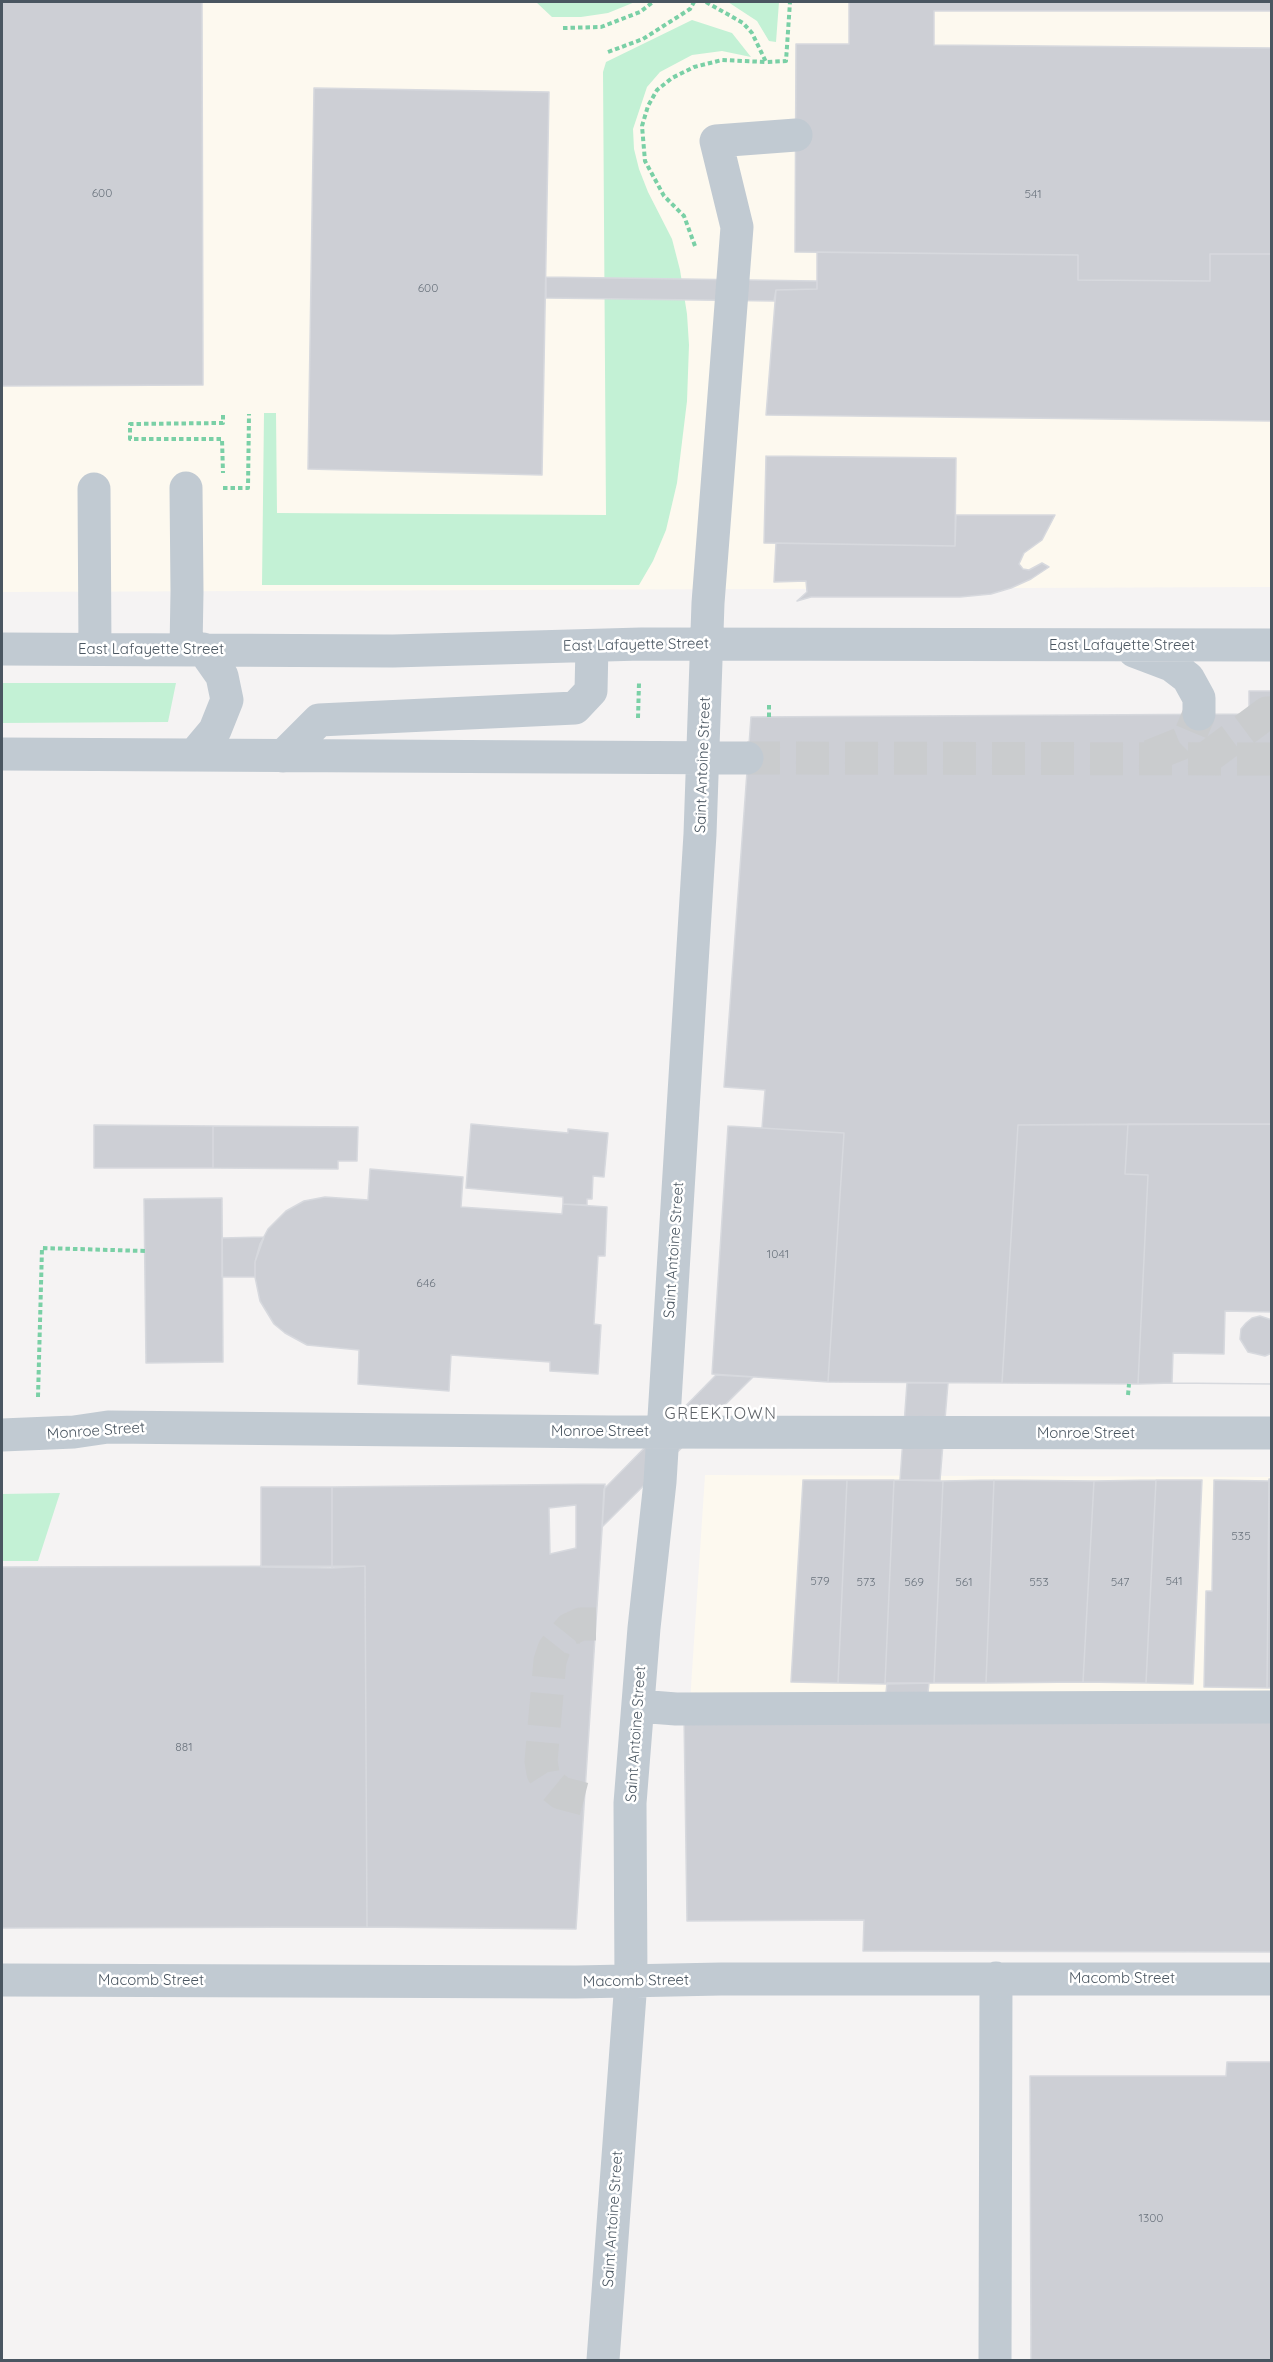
<!DOCTYPE html>
<html>
<head>
<meta charset="utf-8">
<style>
  body { margin:0 }
  #map { position:relative; width:1273px; height:2362px; overflow:hidden; background:#f5f3f3; font-family:Quicksand,sans-serif }
  canvas { display:block }
  .frame { position:absolute; inset:0; border:3px solid #4a5661; pointer-events:none }
</style>
</head>
<body>
<div id="map">
<canvas width="1273" height="2362"></canvas>
<div class="frame"></div>
</div>
<script>
const context = document.querySelector('canvas').getContext('2d');
context.lineJoin = 'round';
function paint(path, color) { context.fillStyle = color; context.fill(path, 'evenodd'); }
const shape = rows => new Path2D(rows.map(r => 'M' + r).join(''));
function stroke(path, color, width, dash) { context.strokeStyle = color; context.lineWidth = width; context.lineCap = dash ? 'butt' : 'round'; context.setLineDash(dash || []); context.stroke(path); }
function write(font, color, halo, rows, align = 'center') {
  context.font = font + ' Quicksand,sans-serif'; context.lineWidth = 5; context.setLineDash([]); context.textBaseline = 'middle'; context.strokeStyle = halo; context.fillStyle = color; for (const [text, x, y, turn = 0] of rows) {
    context.save(); context.translate(x, y); context.rotate((+turn || 0) * Math.PI / 180); context.textAlign = isNaN(turn) ? turn : align; if (halo) context.strokeText(text, 0, 0); context.fillText(text, 0, 0); context.restore();
  }
}
paint(shape([
  [2,2,1271,2,1271,587,2,592],
  [705,1475,1271,1477,1271,1702,690,1702]
]), '#fdf9ef');
paint(shape([
  [536,2,635,2,608,13,581,17,552,17],
  [728,2,779,2,776,42,769,41,757,21],
  [692,20,732,33,751,57,722,51,692,55,660,72,647,87,633,129,634,149,639,169,648,192,672,239,680,270,687,314,689,345,687,401,677,483,666,530,653,561,639,585,262,585,264,413,276,413,277,513,606,515,603,72,606,62],
  [2,683,176,683,168,722,2,723],
  [60,1493,38,1561,2,1561,2,1494]
]), '#c3f1d5');
const building = shape([
  [2,2,202,2,203,385,2,386,2,2],
  [849,2,1272,2,1272,11,934,11,934,45,1272,48,1272,254,1210,254,1210,281,1078,280,1078,255,795,252,796,44,849,44,849,2],
  [314,88,549,92,542,475,308,469,314,88],
  [817,252,1078,255,1078,280,1210,281,1210,254,1272,254,1272,421,766,415,776,290,817,289,817,252],
  [546,277,817,281,817,289,776,290,774,301,546,298,546,277],
  [766,456,956,458,955,546,764,543,766,456],
  [956,515,1055,515,1042,540,1024,553,1019,564,1023,569,1029,570,1042,563,1049,567,1031,579,1011,588,991,594,960,597,811,597,797,601,807,592,806,581,774,582,776,543,955,546,956,515],
  [1249,691,1272,691,1272,1124,1018,1125,1002,1383,828,1382,844,1133,762,1128,765,1090,724,1087,751,717,1249,714,1249,691],
  [471,1124,568,1133,568,1129,608,1133,604,1177,593,1176,592,1199,587,1199,587,1205,563,1204,563,1197,466,1188,471,1124],
  [1128,1124,1125,1174,1148,1175,1138,1384,1002,1383,1018,1125,1128,1124],
  [1128,1124,1272,1124,1272,1312,1225,1311,1224,1354,1173,1353,1172,1383,1138,1384,1148,1175,1125,1174,1128,1124],
  [94,1125,213,1126,213,1168,94,1168,94,1125],
  [213,1126,358,1127,357,1161,338,1161,338,1169,213,1168,213,1126],
  [728,1126,844,1133,828,1382,712,1374,728,1126],
  [370,1169,463,1177,461,1207,562,1214,563,1204,607,1207,605,1256,598,1256,594,1324,601,1325,598,1374,550,1371,550,1362,451,1355,449,1391,358,1384,359,1350,307,1345,285,1333,274,1324,260,1301,255,1277,255,1262,260,1244,268,1229,286,1211,304,1201,325,1197,368,1200,370,1169],
  [222,1198,223,1362,146,1363,144,1199,222,1198],
  [264,1237,255,1262,255,1277,222,1277,222,1238,264,1237],
  [1225,1311,1272,1312,1272,1384,1172,1383,1173,1353,1224,1354,1225,1311],
  [1225,1311,1272,1312,1272,1384,1172,1383,1173,1353,1224,1354,1225,1311],
  [1260,1316,1272,1320,1272,1353,1265,1356,1248,1352,1240,1339,1241,1329,1246,1323,1252,1318,1260,1316],
  [716,1375,753,1377,602,1527,604,1489,716,1375],
  [907,1383,948,1383,940,1480,900,1480,907,1383],
  [1269,1479,1272,1479,1272,1688,1267,1688,1269,1479],
  [803,1480,847,1480,838,1683,791,1682,803,1480],
  [847,1480,894,1480,885,1684,838,1683,847,1480],
  [894,1480,943,1481,934,1683,885,1684,894,1480],
  [994,1480,1094,1481,1083,1682,986,1683,994,1480],
  [994,1480,986,1683,934,1683,943,1481,994,1480],
  [1156,1480,1202,1480,1193,1684,1146,1683,1156,1480],
  [1156,1480,1146,1683,1083,1682,1094,1481,1156,1480],
  [1214,1480,1269,1481,1267,1688,1204,1687,1206,1591,1212,1591,1214,1480],
  [605,1484,576,1929,367,1927,365,1566,332,1568,332,1487,605,1484],
  [261,1487,332,1487,332,1568,261,1567,261,1487],
  [576,1505,576,1548,550,1554,549,1508,576,1505],
  [365,1566,367,1927,2,1928,2,1567,365,1566],
  [887,1683,929,1683,926,1712,884,1713,887,1683],
  [1272,1712,1272,1952,863,1951,864,1920,687,1921,684,1715,1272,1712],
  [1227,2062,1272,2062,1272,2360,1031,2360,1030,2076,1226,2076,1227,2062]
]);
paint(building, '#cdcfd5');
stroke(building, '#d7d9de', 1.5);
stroke(shape([
  [1150,756,1180,744,1191,733,1199,714],
  [747,758,1272,759],
  [1205,759,1267,713,1272,713],
  [584,1799,561,1793,550,1784,543,1773,541,1761,550,1661,554,1649,570,1629,581,1624,596,1624]
]), '#caccce', 33, [33, 16]);
stroke(shape([
  [706,2,743,23,752,33,766,62,786,61,790,2],
  [563,28,601,27,640,12,653,2],
  [608,52,643,39,690,9,694,2],
  [695,246,684,216,664,196,645,161,642,126,648,106,657,90,672,78,694,67,722,60,766,62],
  [223,415,223,423,130,424,130,439,222,439,223,473],
  [223,488,248,488,249,414],
  [769,717,769,703],
  [638,718,639,683],
  [1128,1395,1129,1384],
  [38,1397,42,1248,145,1251]
]), '#7ad0a6', 4, [4.5, 3]);
stroke(shape([
  [94,489,95,649],
  [2,649,393,651,641,644,1272,645],
  [186,649,187,592,186,488],
  [1134,651,1171,665,1188,678,1199,698,1199,714],
  [2,754,747,758],
  [194,755,215,730,227,700,222,676,203,649],
  [283,756,319,720,575,708,591,691,592,646],
  [2,1435,74,1432,108,1427,613,1432,1272,1433],
  [638,1706,676,1709,1272,1707],
  [2,1980,576,1982,721,1979,1272,1979],
  [603,2360,631,1981,630,1803,644,1628,660,1482,700,834,708,603,737,227,716,141,796,135],
  [995,2360,996,1978]
]), '#c1cad2', 33);
write('12px', '#6b747e', null, [
  ["600",102,193],
  ["541",1033,194],
  ["600",428,288],
  ["1041",778,1254],
  ["646",426,1283],
  ["535",1241,1536],
  ["579",820,1581],
  ["541",1174,1581],
  ["573",866,1582],
  ["569",914,1582],
  ["561",964,1582],
  ["553",1039,1582],
  ["547",1120,1582],
  ["881",184,1747],
  ["1300",1151,2218]
]);
write('15px', '#4a5661', '#fff', [
  ["East Lafayette Street",636,645,-1],
  ["East Lafayette Street",1122,645],
  ["East Lafayette Street",151,649],
  ["Saint Antoine Street",703,765,-88],
  ["Saint Antoine Street",674,1250,-86],
  ["Monroe Street",96,1431,-4],
  ["Monroe Street",600,1431],
  ["Monroe Street",1086,1433],
  ["Saint Antoine Street",636,1734,-86],
  ["Macomb Street",1122,1978],
  ["Macomb Street",151,1980],
  ["Macomb Street",636,1981,-1],
  ["Saint Antoine Street",613,2219,-86]
]);
context.letterSpacing = '1.5px';
write('16px', '#5f6368', '#fff', [
  ["GREEKTOWN",721,1414]
]);
context.letterSpacing = '0px';
</script>
</body>
</html>
